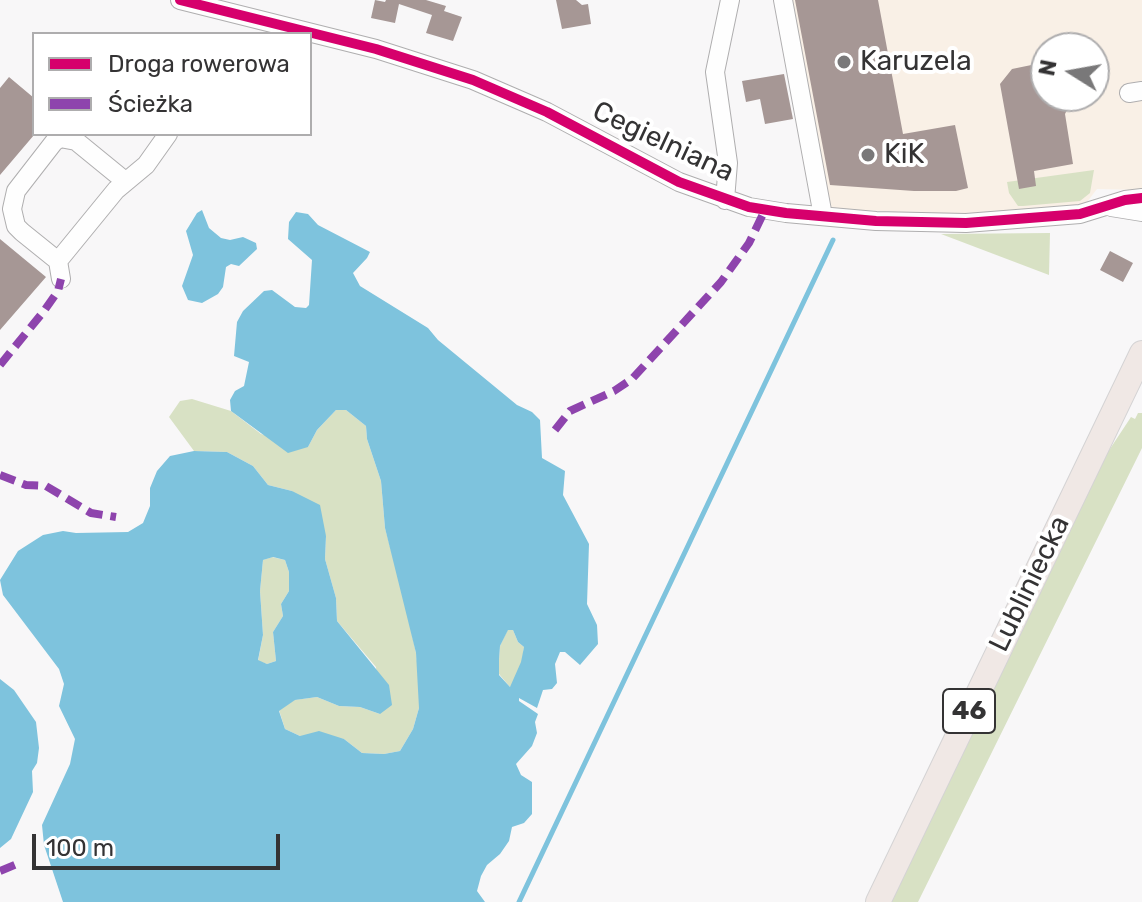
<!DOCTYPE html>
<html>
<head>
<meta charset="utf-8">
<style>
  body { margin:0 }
  #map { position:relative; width:1142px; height:902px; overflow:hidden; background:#f8f7f8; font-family:Rubik,sans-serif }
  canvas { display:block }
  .legend { position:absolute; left:32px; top:32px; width:280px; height:104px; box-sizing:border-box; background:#fff; border:2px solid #aeadae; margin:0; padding:10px 14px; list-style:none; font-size:24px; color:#343334 }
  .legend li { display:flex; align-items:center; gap:16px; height:40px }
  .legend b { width:40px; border:2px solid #aeadae }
  .north { position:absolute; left:1030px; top:32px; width:80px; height:80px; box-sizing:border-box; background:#fff; border:2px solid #aeadae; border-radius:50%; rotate:281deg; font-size:22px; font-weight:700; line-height:32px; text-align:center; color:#343334 }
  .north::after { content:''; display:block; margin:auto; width:28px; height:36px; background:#797879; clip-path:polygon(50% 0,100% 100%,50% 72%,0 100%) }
  .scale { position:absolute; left:32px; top:834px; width:248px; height:36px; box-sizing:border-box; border:4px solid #343334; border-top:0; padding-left:10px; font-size:24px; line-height:28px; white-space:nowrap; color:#343334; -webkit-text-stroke:6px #fff; paint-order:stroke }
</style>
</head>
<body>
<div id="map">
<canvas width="1142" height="902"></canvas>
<ul class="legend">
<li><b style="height:10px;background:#d6006c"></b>Droga rowerowa</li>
<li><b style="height:10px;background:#8e44ad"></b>Ścieżka</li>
</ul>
<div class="north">N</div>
<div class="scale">100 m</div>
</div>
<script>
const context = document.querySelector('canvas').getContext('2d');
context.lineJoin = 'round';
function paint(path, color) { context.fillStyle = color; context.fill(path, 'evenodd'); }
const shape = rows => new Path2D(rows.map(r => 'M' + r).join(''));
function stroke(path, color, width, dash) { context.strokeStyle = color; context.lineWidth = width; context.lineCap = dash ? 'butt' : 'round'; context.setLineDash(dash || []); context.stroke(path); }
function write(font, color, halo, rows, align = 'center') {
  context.font = font + ' Rubik,sans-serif'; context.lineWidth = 8; context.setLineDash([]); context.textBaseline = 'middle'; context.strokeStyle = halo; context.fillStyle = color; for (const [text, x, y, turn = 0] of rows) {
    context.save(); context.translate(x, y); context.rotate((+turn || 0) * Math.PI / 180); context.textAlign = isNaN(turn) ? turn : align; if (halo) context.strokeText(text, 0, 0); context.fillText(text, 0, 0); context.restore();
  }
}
paint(shape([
  [777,0,1142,0,1142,190,1097,189,1084,206,968,215,814,208],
  [1046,48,1094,48,1094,96,1046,96]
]), '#f9f0e6');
paint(shape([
  [1094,170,1090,193,1080,201,1023,206,1018,206,1009,193,1007,182],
  [1050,233,1049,275,941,234,1049,233],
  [192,399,231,411,261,434,308,447,317,430,336,410,346,410,366,426,367,439,381,481,385,528,404,598,416,653,420,687,419,708,413,729,400,751,384,754,362,753,344,739,300,736,285,729,279,710,294,700,317,697,339,706,360,707,380,714,376,667,337,621,336,598,325,559,326,536,292,491,268,485,253,466,227,452,194,451,169,417,180,401],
  [1138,413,1142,413,1142,448,918,902,888,902,1096,470,1131,417,1135,419],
  [272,557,285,560,289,572,289,591,281,604,283,616,273,632,276,661,267,664,258,661,263,635,260,591,263,560],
  [508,629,513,630,518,642,524,647,522,662,513,686,510,687,499,674,499,660,500,646]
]), '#d8e1c4');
paint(shape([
  [202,210,209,228,221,238,230,240,243,237,256,243,257,249,239,266,231,264,226,267,223,287,218,294,202,303,188,300,182,286,193,255,186,231,197,213],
  [296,212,308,214,318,225,370,252,367,258,353,273,360,286,428,328,438,340,517,405,532,412,540,420,542,458,565,471,563,495,589,544,587,604,597,625,598,644,580,665,565,652,560,652,555,664,557,683,552,689,543,690,537,708,519,698,519,701,538,714,535,722,537,733,532,746,516,764,521,775,532,782,532,814,524,823,512,827,509,841,500,854,487,865,481,876,477,891,485,902,63,902,44,845,42,825,70,764,75,739,59,706,64,684,59,669,3,595,0,580,18,551,43,535,63,531,76,533,128,532,143,523,150,506,150,488,157,471,170,456,194,451,227,452,253,466,268,485,292,491,320,505,326,536,325,559,336,598,337,621,389,685,392,705,380,714,360,707,339,706,317,697,295,700,279,711,285,729,300,736,319,731,344,739,362,753,384,754,400,751,413,729,419,708,416,653,385,528,381,481,367,439,366,426,346,410,336,410,317,430,308,447,288,453,231,411,230,400,235,391,244,386,249,362,234,356,237,322,243,311,264,291,272,290,295,307,306,308,309,305,312,260,288,239,289,222],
  [273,557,285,560,289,572,289,591,281,604,283,616,273,632,276,661,267,664,258,660,263,635,260,591,263,560],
  [508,630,513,630,518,642,524,647,521,662,510,687,499,675,499,660,500,646],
  [0,679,14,690,36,722,39,748,37,763,32,771,33,792,11,839,0,848]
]), '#7ec3dd');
stroke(shape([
  [519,902,833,240]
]), '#7ec3dd', 5);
paint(shape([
  [375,0,385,2,386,0,426,0,446,6,444,11,462,17,453,41,426,33,432,15,399,4,395,23,371,18],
  [556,0,576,0,582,5,588,4,591,24,562,29],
  [795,0,878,0,903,134,955,125,968,188,956,191,914,191,830,185],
  [1046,62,1046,96,1074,96,1065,114,1073,164,1034,171,1036,186,1019,189,1000,84,1012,69],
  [784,74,793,119,765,124,760,99,746,102,742,81],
  [9,77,34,98,34,135,0,175,0,88],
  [0,239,46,277,0,330],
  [1110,251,1133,263,1123,282,1100,270]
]), '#a69795');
const minor = shape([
  [180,0,376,49,473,80,547,112,679,182,749,207,786,213,876,221,966,223,1080,214,1125,200,1142,198],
  [783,0,823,216],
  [1129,93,1142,91],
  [725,200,728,163,715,72,730,0],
  [1111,207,1142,212],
  [58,261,22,232,16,226,12,209,16,191,54,142,60,138,76,141,125,181],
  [61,279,58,261,116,190,146,165,168,134]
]);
const major = shape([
  [878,902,1142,353]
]);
stroke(minor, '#afaeaf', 20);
stroke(major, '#d4d3d4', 26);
stroke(minor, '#fefefe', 18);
stroke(major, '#f0e8e5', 24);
stroke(shape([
  [0,365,44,311,58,291,61,279],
  [555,430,570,411,614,391,632,379,721,282,749,243,765,210],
  [0,475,26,485,46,486,91,513,116,517],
  [0,871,17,864]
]), '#8e44ad', 8, [16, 8]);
stroke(shape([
  [180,0,376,49,473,80,547,112,679,182,749,207,786,213,876,221,966,223,1080,214,1125,200,1142,198]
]), '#d6006c', 10);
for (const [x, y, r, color] of [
  [844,62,8,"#797879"],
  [868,155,8,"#797879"]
]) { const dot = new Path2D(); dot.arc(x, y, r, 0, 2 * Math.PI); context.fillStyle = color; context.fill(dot); stroke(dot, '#fff', 3); }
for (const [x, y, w] of [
  [969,711,52]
]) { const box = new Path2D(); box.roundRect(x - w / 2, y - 22, w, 44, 6); context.fillStyle = '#fff'; context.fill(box); stroke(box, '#343334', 2); }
write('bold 26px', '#343334', null, [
  ["46",969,711]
]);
write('28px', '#343334', '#fff', [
  ["Karuzela",860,62],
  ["KiK",884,155]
], 'left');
write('28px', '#343334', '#fff', [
  ["Cegielniana",663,142,25],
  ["Lubliniecka",1030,584,-64]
]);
</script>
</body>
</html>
